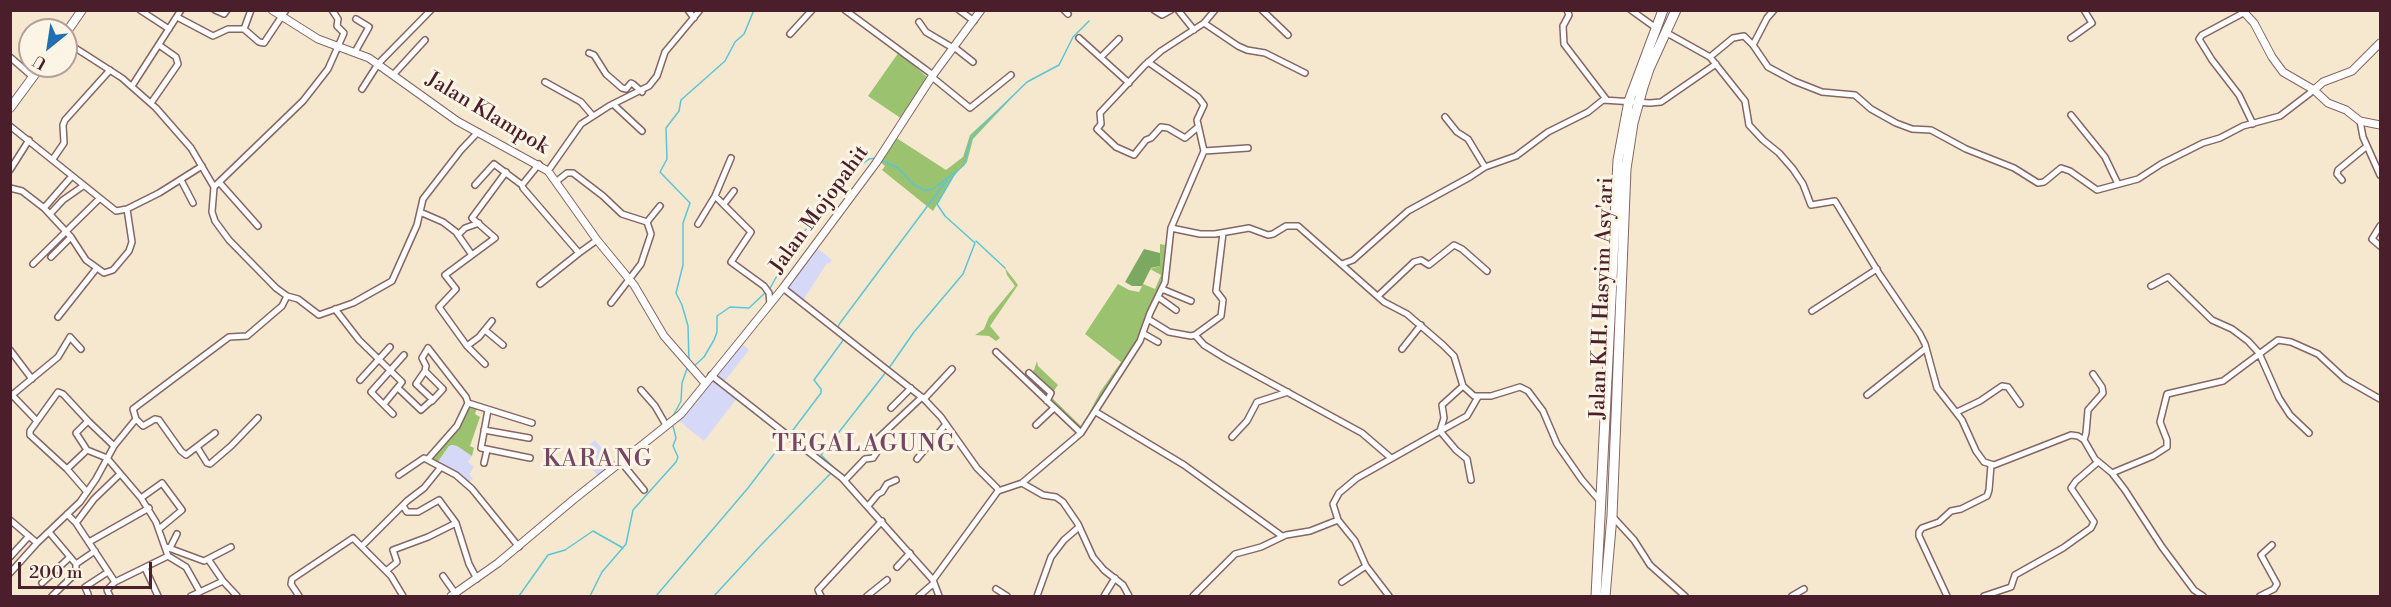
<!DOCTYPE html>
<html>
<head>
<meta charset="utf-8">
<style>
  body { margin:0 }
  #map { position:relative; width:2391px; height:607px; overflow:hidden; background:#f5e8cf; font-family:"Libre Bodoni",serif }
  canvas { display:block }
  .frame { position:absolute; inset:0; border:12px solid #4a1f2b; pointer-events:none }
  .north { position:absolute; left:18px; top:18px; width:60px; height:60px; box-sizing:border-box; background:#fcf5e5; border:2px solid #b59f9b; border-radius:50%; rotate:210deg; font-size:16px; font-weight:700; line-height:24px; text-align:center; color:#4a1f2b }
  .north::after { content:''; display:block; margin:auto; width:21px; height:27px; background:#1f6fb2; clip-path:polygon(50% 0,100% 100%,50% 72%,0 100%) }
  .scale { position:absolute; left:18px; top:562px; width:134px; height:27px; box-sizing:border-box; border:3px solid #4a1f2b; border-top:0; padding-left:8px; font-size:18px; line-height:21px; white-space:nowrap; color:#4a1f2b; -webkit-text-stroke:4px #fcf5e5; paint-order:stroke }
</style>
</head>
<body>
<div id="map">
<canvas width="2391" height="607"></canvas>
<div class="frame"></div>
<div class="north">U</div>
<div class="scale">200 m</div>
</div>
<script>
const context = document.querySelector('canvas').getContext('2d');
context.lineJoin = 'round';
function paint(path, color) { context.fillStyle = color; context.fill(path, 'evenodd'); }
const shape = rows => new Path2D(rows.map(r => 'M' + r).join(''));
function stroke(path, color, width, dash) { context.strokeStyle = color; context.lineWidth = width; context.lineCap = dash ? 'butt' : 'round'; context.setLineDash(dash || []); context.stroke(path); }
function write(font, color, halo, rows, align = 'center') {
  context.font = font + ' "Libre Bodoni",serif'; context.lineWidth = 6; context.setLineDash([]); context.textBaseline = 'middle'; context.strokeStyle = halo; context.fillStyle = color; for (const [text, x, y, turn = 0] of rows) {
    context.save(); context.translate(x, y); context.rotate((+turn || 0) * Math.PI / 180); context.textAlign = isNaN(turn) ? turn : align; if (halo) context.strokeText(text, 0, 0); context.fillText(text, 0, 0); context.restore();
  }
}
paint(shape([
  [816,247,832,260,829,264,827,263,802,302,786,287],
  [741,343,749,350,724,382,714,375],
  [711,379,737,398,704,441,679,421],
  [595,440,614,463,598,476,579,453],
  [449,446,457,446,472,456,468,462,474,467,469,475,473,478,469,483,437,463]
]), '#d6d8f8');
paint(shape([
  [899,52,928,78,902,119,868,96],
  [1020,89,973,139,967,162,954,176,933,211,882,170,885,166,880,162,895,137,946,170,963,157,970,135],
  [1160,244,1165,245,1162,279,1146,315,1142,333,1082,431,1027,378,1034,370,1037,361,1038,366,1058,385,1050,396,1082,427,1100,392,1121,362,1085,334,1118,284,1129,290,1139,292,1143,284,1155,289,1161,275,1150,269,1160,266],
  [1005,268,1018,285,990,326,1000,338,996,341,989,336,975,335,984,329,989,317,1015,286,1007,275],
  [469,406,477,408,475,414,480,417,470,446,474,448,472,456,457,446,452,445,449,446,437,463,433,460,433,458]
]), '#9bc36f');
paint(shape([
  [1144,249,1160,253,1160,266,1151,268,1142,286,1132,286,1125,282]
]), '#7ca962');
stroke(shape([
  [881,160,898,168,914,185,924,190,933,189,964,165,970,140,981,127,1027,82,1059,65,1073,37,1089,21],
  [976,241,1005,268],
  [769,290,778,274,795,257,797,240,813,221,822,204,838,193,838,186,841,180,869,159,877,158],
  [847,335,838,327,840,323,947,180],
  [689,362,688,326,682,305,676,293,683,265,683,223,690,203,660,172,667,159,666,128,679,111,681,100,725,61,735,42,744,34,754,10],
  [694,366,704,357,714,340,717,332,717,316,730,307,749,308,765,293],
  [889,368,914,332,963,274,975,243,945,216,937,204,955,173],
  [672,418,681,401,682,383,688,366],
  [790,434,821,393,821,389,814,380,844,339],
  [835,469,821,455,886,372],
  [519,596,548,555,565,550,593,531,623,548],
  [590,596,602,572,626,544,633,510,676,462,678,457,673,446,676,438,673,426],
  [656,596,748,488,787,437],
  [714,596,761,545,831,473]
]), '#5bc5d6', 1.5);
const minor = shape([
  [140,10,169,29],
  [215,10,224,14,227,10],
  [688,10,694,18],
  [845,10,933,75],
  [959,10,974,21],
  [1064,10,1068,14],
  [1154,10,1162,15,1171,10],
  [1178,10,1194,30],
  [1262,10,1288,35],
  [1567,10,1569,15,1563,26,1564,44,1606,99],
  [1631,10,1656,28],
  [2245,12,2202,35,2199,39,2212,60,2239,95,2253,124],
  [177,17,213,36,228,29,244,29,259,42,264,43,286,10],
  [919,22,926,32,953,48],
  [1204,23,1238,46,1247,50,1265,53,1305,73],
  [244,29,251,10],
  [1667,33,1710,57,1745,101,1749,125,1763,140,1779,153,1793,169,1803,184,1811,205,1835,201,1880,275,1920,334,1925,344,1937,388,1962,420,1976,451,1984,462,1994,465,2071,435,2078,436,2084,440,2095,459,2112,473,2125,490,2162,547,2194,590,2203,596],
  [790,34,812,10],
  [1079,38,1129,83],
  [2071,38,2092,23,2084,10],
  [66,42,122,78,156,108,191,148,214,187,212,212,215,221,229,240,276,288,287,296,298,299,319,315,353,303,392,281,417,225,423,199,461,150,478,132],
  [1753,45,1767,18,1774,10],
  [954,47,973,62],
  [355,52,369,27,356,19],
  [589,53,594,55,606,74,622,88,626,89,631,83,633,84,642,92],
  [10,57,33,77],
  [1101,57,1119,39],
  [1710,57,1733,38,1744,36,1753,45,1768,67,1794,81,1822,92,1855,95,1871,109,1896,123,1912,129,1931,130,1966,149,2014,168,2038,183,2044,182,2061,168,2070,171,2097,190,2138,179,2161,164,2203,143,2220,138,2243,126,2280,116,2314,90],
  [393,75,425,40],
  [932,77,970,108,1011,75],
  [545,82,581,102,593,116],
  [132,86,181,10],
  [362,89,378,64,431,10],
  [151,103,178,64,176,57,159,45],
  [613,104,642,131],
  [2071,115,2105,157,2118,184],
  [1445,117,1457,132,1468,139,1485,167],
  [2360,121,2363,137,2380,175],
  [10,126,116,211,127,209,159,193,202,166],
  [1198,127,1185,138,1168,128,1161,127,1151,138,1146,140,1134,155,1116,147,1097,129,1101,124,1100,113,1145,65,1161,51,1204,23,1215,10],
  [1204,151,1248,148],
  [53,159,64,143,63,125,65,120,110,70],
  [539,164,522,185,523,188,579,253,597,240],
  [10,170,29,140],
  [548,171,581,124,609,106,649,86,657,76,665,52,700,10],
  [181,180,193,203],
  [2342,180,2337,174,2338,170,2367,146],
  [557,181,567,173,573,173,603,196,622,214,647,222],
  [219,182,258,226],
  [475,185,494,164,522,185],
  [214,187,303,101,328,69,344,33,337,26,338,19,332,10],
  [10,188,22,191,44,208,71,237,86,260,104,273,113,270,129,251,132,242,127,209],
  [715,196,751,232,731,262,764,286,769,293,770,304],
  [724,204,734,191],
  [44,208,72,176],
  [420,212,443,222,456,232,472,255,445,275,456,289,439,307,467,346,485,364],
  [50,214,63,200,83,186],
  [698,224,715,196,731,158],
  [2380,226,2372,239,2380,246],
  [1171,228,1200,234,1215,234,1249,228,1268,235,1273,234,1286,226,1298,226,1384,302,1407,314,1443,345,1454,356,1463,386,1474,396,1491,396,1520,387,1528,391,1543,411,1557,444,1582,480,1600,501],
  [458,235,465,228,479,223],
  [472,255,495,238,472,218,506,172],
  [51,257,71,237],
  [33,264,99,199],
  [1342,264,1353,260,1408,211,1470,177,1485,167,1516,156,1548,132,1588,112,1603,100,1650,103,1661,102,1716,64],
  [540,284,579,253],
  [2151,286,2168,277,2212,320,2232,329,2248,341,2259,353,2279,398,2290,415,2309,433],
  [783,288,924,399,941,417,977,468,997,488,998,491,933,580],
  [1162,289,1191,301],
  [1378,296,1414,262,1421,260,1429,265,1454,245,1462,249,1487,271],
  [1158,297,1176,310],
  [611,303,641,264,651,234,647,222,660,206],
  [335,309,359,340,402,382,384,404],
  [1812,311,1877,269],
  [58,317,96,269],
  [1148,319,1169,332,1191,336,1195,335,1221,316,1223,300,1216,291,1223,233],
  [485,330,503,345],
  [1144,334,1158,342],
  [1195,335,1204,345,1225,358,1362,433,1391,458],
  [467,346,479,337,492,321],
  [1402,349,1421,325],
  [10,350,32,379],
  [996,352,1081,433],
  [425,371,443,389,432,401],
  [1029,373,1051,393,1047,401],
  [711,375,842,478,933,580,939,596],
  [360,380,390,347],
  [398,388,421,410,431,401,432,399,416,384,425,371,426,366,422,358,428,348,466,397,468,403,532,423],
  [641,390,655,406,666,425],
  [1867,395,1926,348],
  [924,399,952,369],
  [891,408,911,388],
  [488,410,481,448,530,458],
  [1096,412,1184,465,1282,536],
  [1957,412,1980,401,2002,386,2008,387,2020,404],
  [393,414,371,392,404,355],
  [136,419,143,426,155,419,159,420,181,451,186,455,215,433],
  [37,421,12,395,58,357,70,337,81,349],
  [1036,425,1054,408],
  [484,430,529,438],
  [1440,431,1444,418,1442,405,1463,386],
  [1440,431,1467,416,1478,397],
  [1232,437,1247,421,1257,402,1288,392],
  [2084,440,2086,433,2088,410,2103,393,2102,387,2093,374],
  [197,447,207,463,210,464,231,446,258,418],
  [428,459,457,426,468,403],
  [917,459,946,424],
  [621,462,644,490],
  [484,463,487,450],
  [67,469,30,435,30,431,58,392,63,394,88,421],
  [2112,473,2153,456,2167,447,2167,440,2160,422,2167,394,2223,381,2278,340,2291,342,2318,354,2345,379,2380,399],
  [399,475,424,458,456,475,472,489,519,547],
  [845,480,865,459,873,458,877,452,873,447,873,443,922,397],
  [1022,483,1043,495,1056,497,1063,502,1078,524,1093,557,1104,570,1123,585,1129,596],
  [998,491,1022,483,1081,433,1140,341,1150,313,1165,282,1171,228,1204,151,1197,120,1204,105,1198,97,1148,62],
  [87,492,67,469,87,450,76,433,88,421,114,446],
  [141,498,162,483,182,510,159,529],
  [403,506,407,512,418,512,439,500,456,523],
  [868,506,878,494,882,492,887,484,896,480],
  [67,514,76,523,115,582,168,556,156,522,141,498,107,458,87,450],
  [1612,516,1634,540,1650,565,1685,596],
  [10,520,37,543],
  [1338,520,1333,504,1339,493,1357,478,1440,431,1456,450,1467,459,1471,480],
  [76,523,94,499,120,474],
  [49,532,76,564],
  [89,542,149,508],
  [362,546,407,501,424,488,441,467],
  [166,547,204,561,231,547],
  [170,548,177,534],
  [168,556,186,567,200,592],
  [10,557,29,536],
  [208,559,223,581,237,596],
  [897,567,910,553],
  [145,568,158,596],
  [386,571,397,562,393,550,428,537,456,523,469,564,477,579],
  [10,573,37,543,80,502,96,479,114,446,136,419,133,409,229,337,247,336,282,306,287,296],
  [443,576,455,593],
  [1342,582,1366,566],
  [42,583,70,557],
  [996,589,1007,596],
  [88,594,85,587,108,572],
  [52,596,76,573,76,564,95,551],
  [110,596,107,590,115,582],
  [191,596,223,581],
  [299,596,291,584,292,579,353,538,391,576,403,596],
  [821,596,818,590,882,521],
  [867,596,887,580],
  [919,596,934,583],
  [1037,596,1051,557,1064,540,1079,527],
  [1104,596,1115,578],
  [1193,596,1235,554,1261,547,1286,535,1310,531,1338,520,1355,541,1366,566,1389,596],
  [1792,596,1804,589],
  [1947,596,1919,536,1919,532,1922,528,1939,522,1951,511,1961,509,1987,496,1989,490,1991,465],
  [1984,596,2011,587,2015,575,2063,548,2091,528,2094,522,2071,488,2076,481,2098,462],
  [2260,596,2274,589,2277,584,2261,555,2272,545]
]);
const tertiary = shape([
  [272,10,318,39,369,58,457,121,548,171,597,240,634,285,664,336,705,383],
  [2242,10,2254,23,2272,57,2283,72,2314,90,2328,103,2346,110,2360,121,2380,125],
  [2314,90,2323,82,2352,71,2380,43],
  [451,596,498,563,573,500,681,414,783,288,876,163,933,75,981,10]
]);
const secondary = shape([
  [66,33,82,10],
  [10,108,41,66]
]);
const trunk = shape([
  [1596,596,1618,160,1629,101,1663,10],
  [1605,596,1612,516,1626,169,1633,123,1643,87,1649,69,1676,10]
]);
stroke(minor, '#866564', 8);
stroke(tertiary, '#866564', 9);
stroke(secondary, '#866564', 10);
stroke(trunk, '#866564', 11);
stroke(minor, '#fff', 5);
stroke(tertiary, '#fff', 7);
stroke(secondary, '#fff', 8);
stroke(trunk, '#fff', 9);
write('21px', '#4a1f2b', '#fcf5e5', [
  ["Jalan Klampok",487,114,31],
  ["Jalan Mojopahit",820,210,-54],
  ["Jalan K.H. Hasyim Asy'ari",1603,298,-88]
]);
context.letterSpacing = '1.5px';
write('24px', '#754764', '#fcf5e5', [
  ["TEGALAGUNG",864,445],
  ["KARANG",598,460]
]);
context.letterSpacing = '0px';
</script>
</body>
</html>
